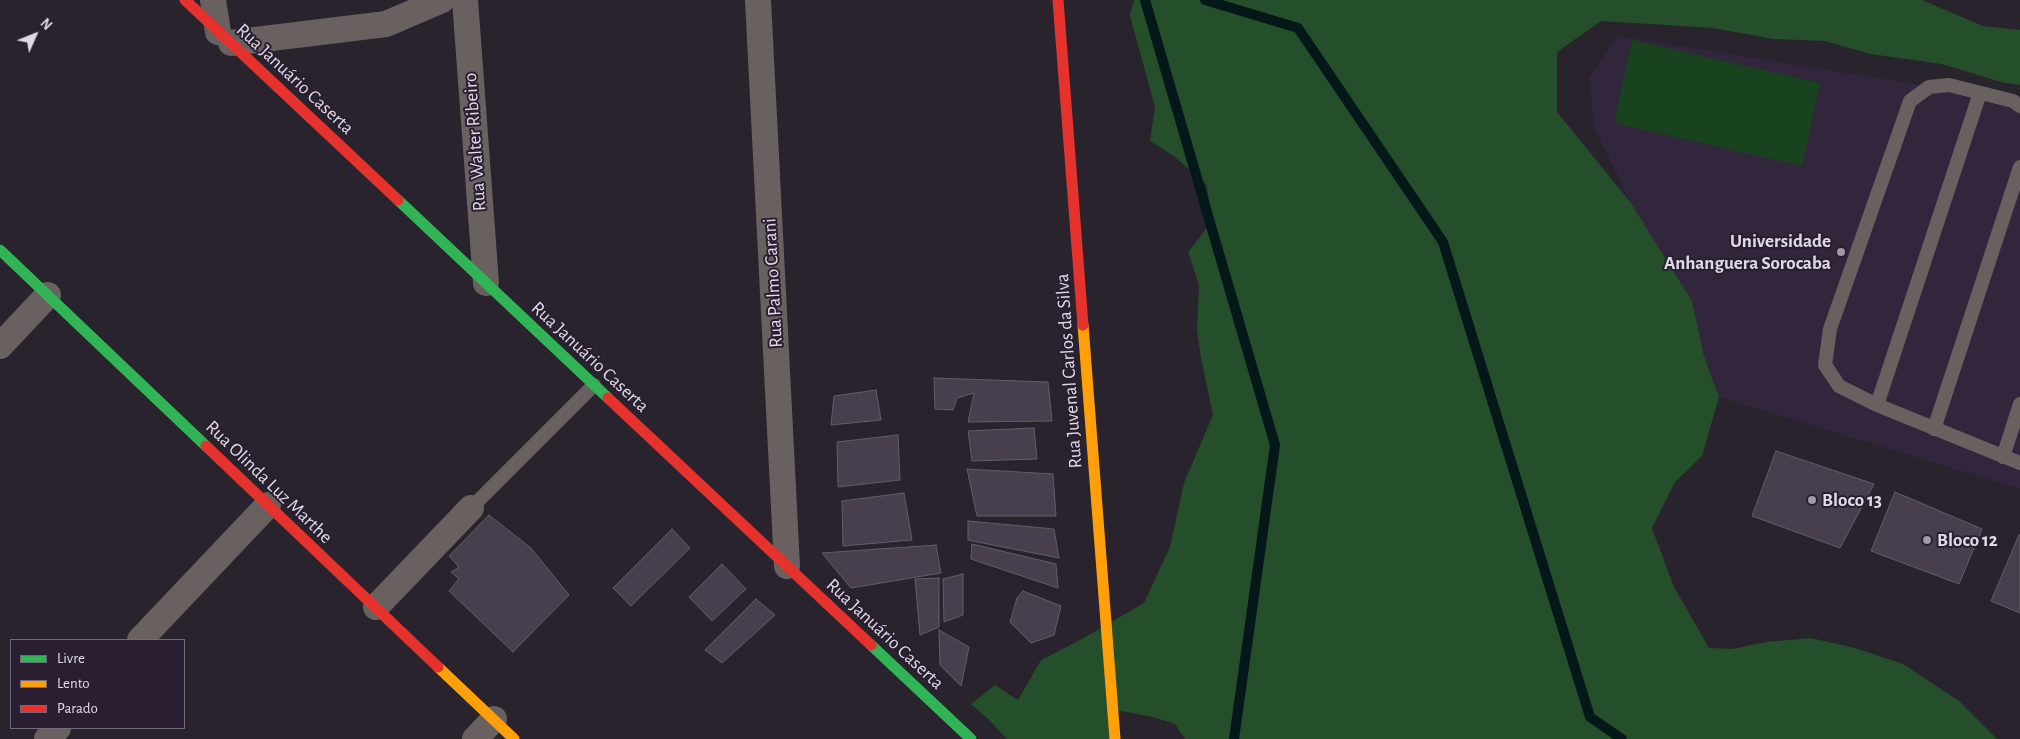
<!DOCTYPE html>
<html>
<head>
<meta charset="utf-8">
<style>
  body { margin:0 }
  #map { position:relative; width:2020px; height:739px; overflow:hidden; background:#28232d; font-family:"Alegreya Sans",sans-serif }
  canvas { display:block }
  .legend { position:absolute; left:10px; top:639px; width:175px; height:90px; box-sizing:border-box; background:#291f31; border:1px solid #726a79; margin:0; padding:6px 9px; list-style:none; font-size:15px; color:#e0dae6 }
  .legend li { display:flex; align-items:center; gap:10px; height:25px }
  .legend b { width:25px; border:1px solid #726a79 }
  .north { position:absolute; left:10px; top:10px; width:50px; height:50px; -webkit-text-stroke:4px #291f31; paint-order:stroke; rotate:46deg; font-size:14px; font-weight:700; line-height:20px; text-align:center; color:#e0dae6 }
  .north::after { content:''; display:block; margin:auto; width:18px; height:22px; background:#e0dae6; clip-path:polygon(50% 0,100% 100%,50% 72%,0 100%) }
</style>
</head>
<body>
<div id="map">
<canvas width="2020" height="739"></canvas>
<ul class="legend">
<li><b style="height:6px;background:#30b455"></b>Livre</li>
<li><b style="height:6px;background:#ff9f0a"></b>Lento</li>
<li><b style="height:6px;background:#e5322d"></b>Parado</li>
</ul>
<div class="north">N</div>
</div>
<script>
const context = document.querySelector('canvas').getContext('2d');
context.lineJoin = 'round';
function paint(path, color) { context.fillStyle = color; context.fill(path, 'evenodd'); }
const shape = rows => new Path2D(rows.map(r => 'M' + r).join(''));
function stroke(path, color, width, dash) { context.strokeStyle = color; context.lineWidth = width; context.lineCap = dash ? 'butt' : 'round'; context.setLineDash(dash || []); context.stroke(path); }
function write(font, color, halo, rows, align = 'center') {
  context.font = font + ' "Alegreya Sans",sans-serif'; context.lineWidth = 4; context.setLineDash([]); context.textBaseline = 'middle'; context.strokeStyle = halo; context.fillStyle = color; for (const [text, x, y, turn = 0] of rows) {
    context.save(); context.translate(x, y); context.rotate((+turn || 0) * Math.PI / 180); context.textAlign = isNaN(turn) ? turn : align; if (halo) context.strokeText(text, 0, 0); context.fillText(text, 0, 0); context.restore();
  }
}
paint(shape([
  [1618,36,2020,101,2020,489,1719,397,1704,356,1692,301,1631,203,1594,128,1589,78]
]), '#32263c');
paint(shape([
  [1632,40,1820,83,1802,166,1614,123]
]), '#19421f');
paint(shape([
  [1134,0,1922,0,1983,26,2020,30,2020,85,2001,82,1942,64,1870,54,1825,41,1774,39,1713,28,1601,21,1557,52,1557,112,1631,203,1692,301,1704,356,1719,397,1702,456,1675,482,1652,528,1674,587,1709,648,1732,649,1766,642,1811,638,1855,648,1903,664,1959,701,1997,739,1185,739,1175,724,1153,717,1110,709,1110,739,1007,739,987,718,971,704,995,685,1018,700,1041,660,1082,639,1144,603,1170,547,1184,483,1213,415,1201,358,1197,330,1199,285,1188,252,1213,220,1206,184,1174,156,1150,141,1155,107,1130,16]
]), '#254e2a');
stroke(shape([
  [1145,0,1275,445,1234,739],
  [1205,0,1298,28,1443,242,1590,717,1622,739]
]), '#04181a', 10);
const building = shape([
  [934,378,1048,382,1052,421,968,422,974,393,957,398,953,410,935,409,934,378],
  [876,390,881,420,831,425,834,396,876,390],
  [1034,428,1037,459,972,461,968,431,1034,428],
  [898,435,900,480,838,487,837,442,898,435],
  [1776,451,1874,484,1840,548,1752,516,1776,451],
  [967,469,1053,474,1056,516,977,516,967,469],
  [1895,492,1982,529,1959,584,1871,551,1895,492],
  [904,493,912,540,843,546,842,501,904,493],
  [489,515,531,548,569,595,513,652,449,591,459,579,451,572,459,567,449,556,489,515],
  [968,521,1054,529,1059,558,968,540,968,521],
  [672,529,690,548,631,606,613,588,672,529],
  [2019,535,2020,535,2020,613,1991,601,2019,535],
  [972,544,1056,564,1058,588,971,559,972,544],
  [936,545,941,573,851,588,822,553,936,545],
  [722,564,746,589,712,621,689,597,722,564],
  [963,574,963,615,944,622,943,579,963,574],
  [939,578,939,627,920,635,915,579,939,578],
  [1023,591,1061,606,1054,635,1031,643,1010,622,1017,598,1023,591],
  [756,599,775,615,722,663,705,650,756,599],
  [939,630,969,647,961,686,940,665,939,630]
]);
paint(building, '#473f4d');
stroke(building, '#625e67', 1);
stroke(shape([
  [2020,106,2013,101,1949,85,1929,87,1910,101,1830,329,1825,365,1839,386,1877,405,2020,463],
  [1877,405,1980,93],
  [1934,429,2020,167],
  [2003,457,2020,404],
  [471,508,594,385]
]), '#696060', 14);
stroke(shape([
  [213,0,218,32],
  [465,0,486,283],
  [758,0,787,566],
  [231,43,386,24,442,0],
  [0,346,48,295],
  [376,607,471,508],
  [140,640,268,505],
  [47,739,58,728],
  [475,739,494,719]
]), '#696060', 26);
stroke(shape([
  [398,200,608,398],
  [0,250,206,446],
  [871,645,971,739]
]), '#30b455', 11);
stroke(shape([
  [1083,325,1115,739],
  [438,667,514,739]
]), '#ff9f0a', 11);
stroke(shape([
  [185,0,398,200],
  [1058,0,1083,325],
  [608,398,871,645],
  [206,446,438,667]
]), '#e5322d', 11);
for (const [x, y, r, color] of [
  [1841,252,5,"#a09aa5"],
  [1812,500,5,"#a09aa5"],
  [1927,540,5,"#a09aa5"]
]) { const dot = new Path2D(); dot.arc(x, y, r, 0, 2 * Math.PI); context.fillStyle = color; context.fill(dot); stroke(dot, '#291f31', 2); }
write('19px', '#e0dae6', '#291f31', [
  ["Rua Januário Caserta",295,79,43],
  ["Rua Walter Ribeiro",475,142,-94],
  ["Rua Palmo Carani",773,283,-93],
  ["Rua Januário Caserta",590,357,43],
  ["Rua Juvenal Carlos da Silva",1069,371,-94],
  ["Rua Olinda Luz Marthe",269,482,44],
  ["Rua Januário Caserta",885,634,43]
]);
write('bold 19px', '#e0dae6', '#291f31', [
  ["Universidade",1831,241,"right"],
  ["Anhanguera Sorocaba",1831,263,"right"],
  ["Bloco 13",1822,500],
  ["Bloco 12",1937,540]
], 'left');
</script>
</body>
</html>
